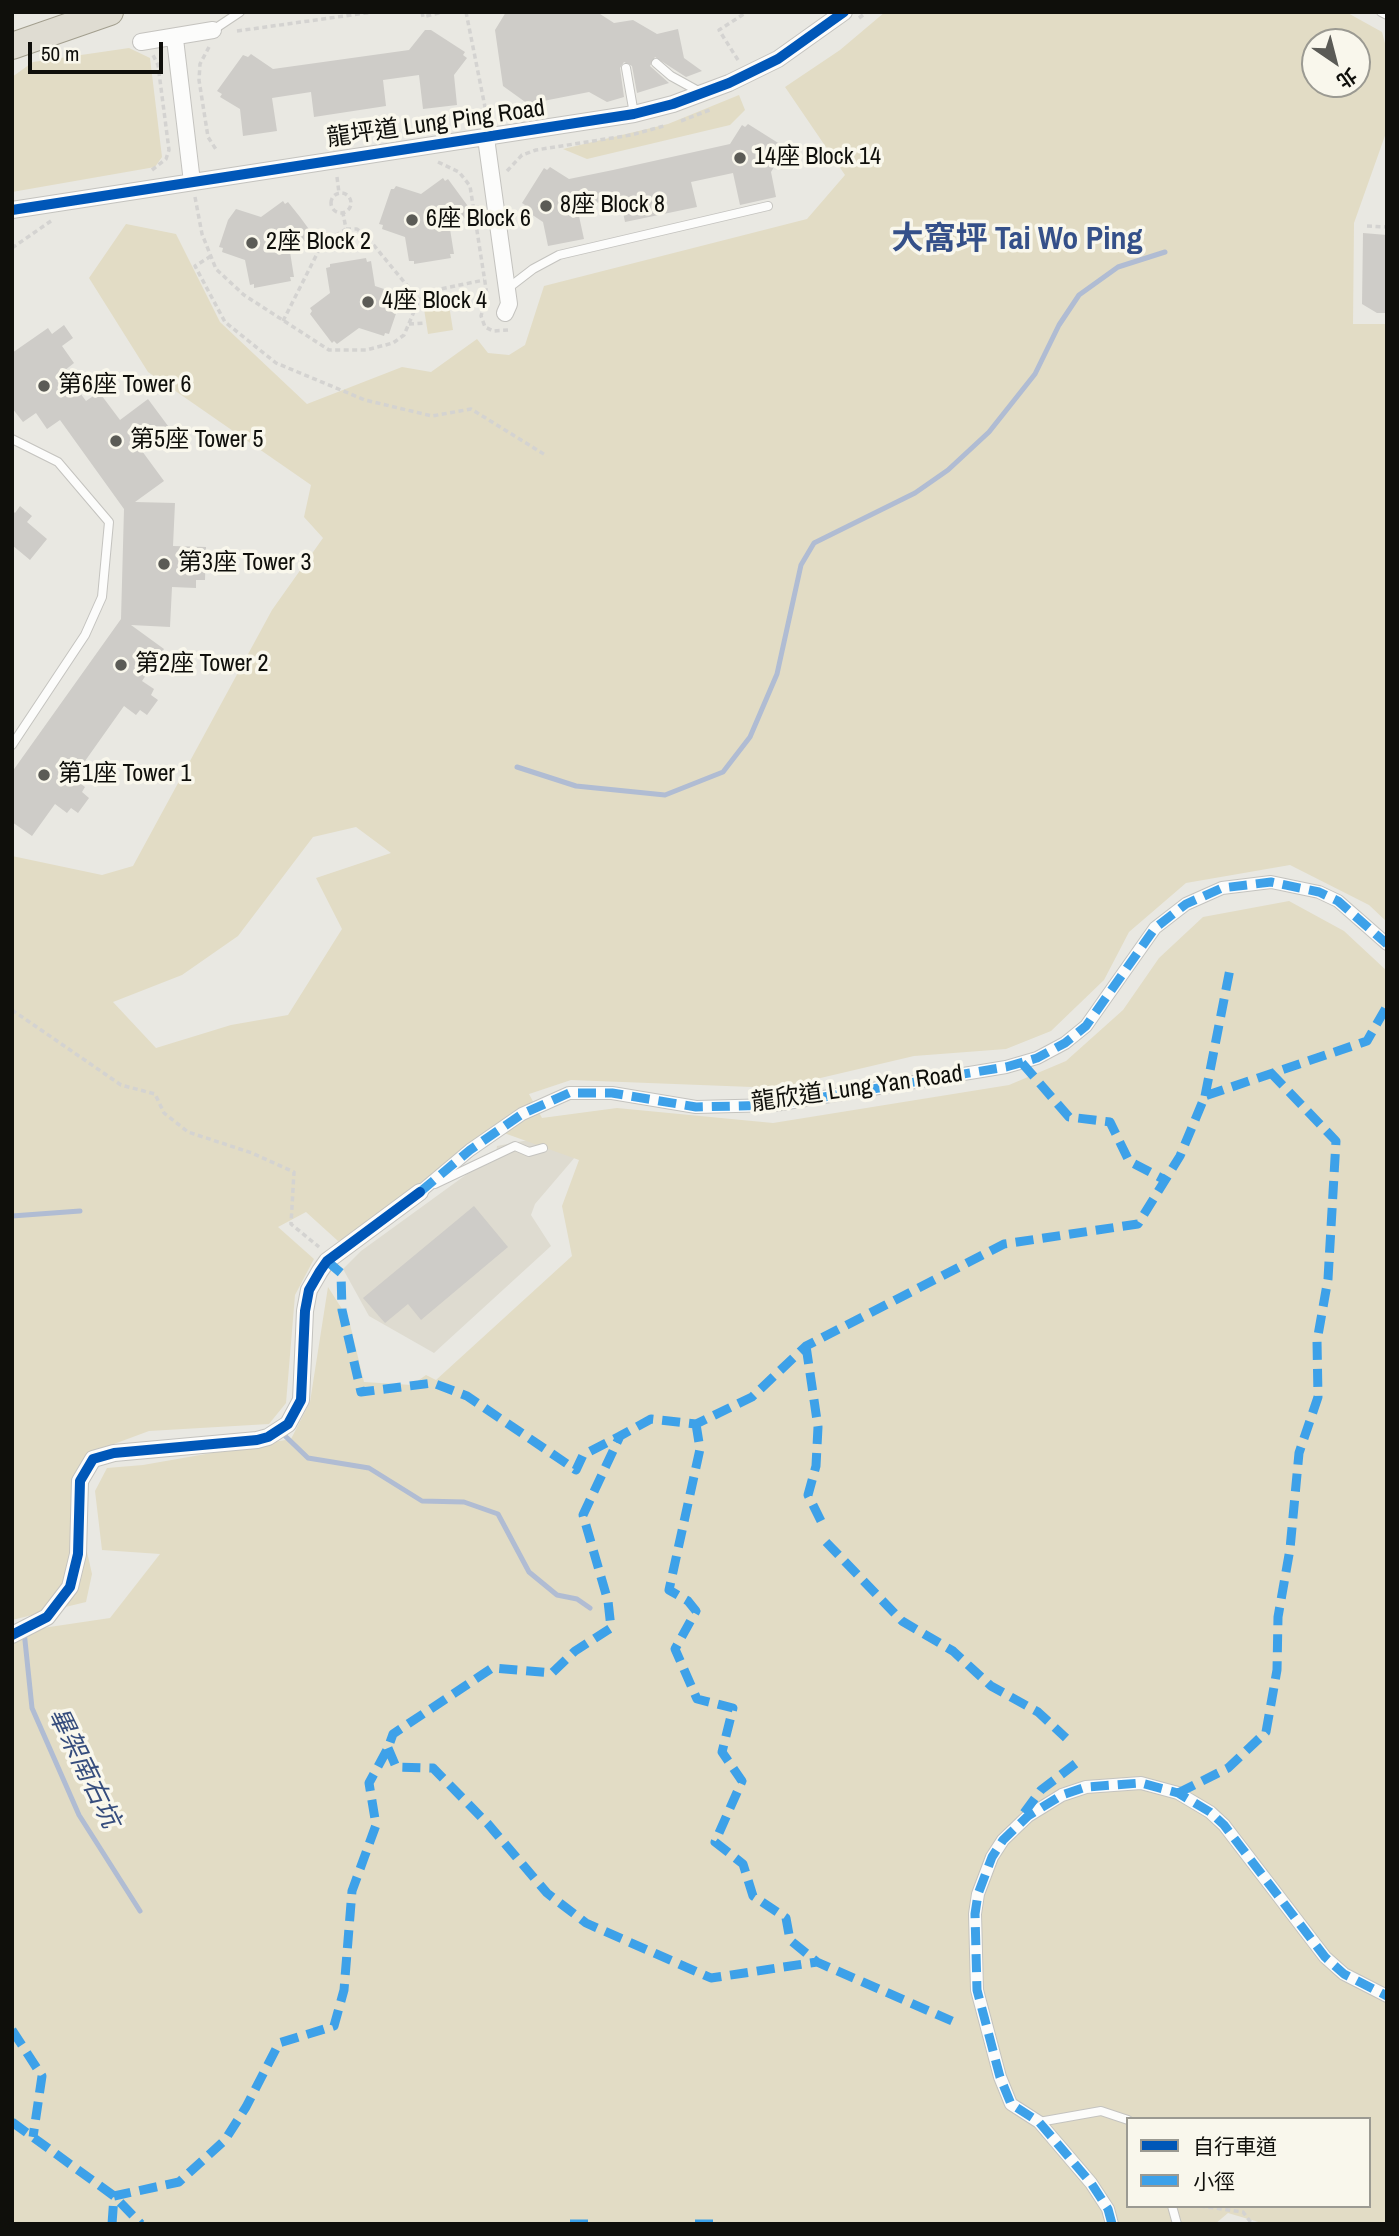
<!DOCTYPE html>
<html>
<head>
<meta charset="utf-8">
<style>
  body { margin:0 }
  #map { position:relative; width:1399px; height:2236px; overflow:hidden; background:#e9e8e2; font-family:"Archivo Narrow","Noto Sans TC",sans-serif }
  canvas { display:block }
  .frame { position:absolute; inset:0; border:14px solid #0f0f0b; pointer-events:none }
  .legend { position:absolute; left:1126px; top:2117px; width:245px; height:91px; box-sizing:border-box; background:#f9f7ec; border:2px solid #9b9a92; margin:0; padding:9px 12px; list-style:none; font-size:21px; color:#0f0f0b }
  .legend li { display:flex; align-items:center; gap:14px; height:35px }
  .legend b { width:35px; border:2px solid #9b9a92 }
  .north { position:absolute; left:1301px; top:28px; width:70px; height:70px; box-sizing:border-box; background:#f9f7ec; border:2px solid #9b9a92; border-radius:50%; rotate:145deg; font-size:19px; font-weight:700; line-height:28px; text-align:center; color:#0f0f0b }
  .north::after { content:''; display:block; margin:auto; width:24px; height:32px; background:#5b5b56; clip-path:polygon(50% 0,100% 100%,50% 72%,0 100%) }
  .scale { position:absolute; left:28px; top:42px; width:135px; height:32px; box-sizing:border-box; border:4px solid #0f0f0b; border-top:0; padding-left:9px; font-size:21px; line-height:24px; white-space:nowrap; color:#0f0f0b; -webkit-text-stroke:5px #f9f7ec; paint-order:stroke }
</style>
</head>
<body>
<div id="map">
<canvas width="1399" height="2236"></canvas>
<div class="frame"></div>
<ul class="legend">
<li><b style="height:9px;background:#0057b8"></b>自行車道</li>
<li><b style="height:9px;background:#3da1e9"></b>小徑</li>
</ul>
<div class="north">北</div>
<div class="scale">50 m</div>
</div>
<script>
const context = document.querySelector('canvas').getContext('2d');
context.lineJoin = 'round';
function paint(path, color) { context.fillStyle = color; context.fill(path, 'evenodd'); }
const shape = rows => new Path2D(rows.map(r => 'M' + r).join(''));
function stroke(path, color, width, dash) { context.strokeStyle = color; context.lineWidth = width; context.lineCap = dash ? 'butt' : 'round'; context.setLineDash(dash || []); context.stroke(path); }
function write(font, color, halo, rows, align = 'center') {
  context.font = font + ' "Archivo Narrow","Noto Sans TC",sans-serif'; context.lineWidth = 7; context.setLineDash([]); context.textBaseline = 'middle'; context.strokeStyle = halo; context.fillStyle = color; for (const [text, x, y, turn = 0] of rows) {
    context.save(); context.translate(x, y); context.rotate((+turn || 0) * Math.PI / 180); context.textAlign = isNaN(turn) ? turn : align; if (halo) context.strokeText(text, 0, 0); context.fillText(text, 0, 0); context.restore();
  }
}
paint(shape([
  [534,1139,576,1156,535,1204,531,1215,551,1246,434,1353,369,1316,343,1269,361,1251,496,1153,497,1146]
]), '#dedbd0');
paint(shape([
  [885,12,1346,12,1382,32,1387,51,1387,130,1354,223,1353,324,1387,324,1387,922,1369,905,1290,865,1186,883,1129,932,1104,980,1051,1031,1006,1049,914,1056,778,1088,571,1080,529,1094,542,1118,617,1108,773,1123,1009,1085,1066,1061,1123,1010,1159,958,1203,917,1289,901,1344,931,1387,971,1387,2224,1265,2224,1228,2213,1215,2224,12,2224,12,1638,36,1629,110,1618,160,1554,102,1550,95,1491,107,1468,143,1465,291,1439,310,1402,328,1287,349,1320,364,1382,412,1385,426,1375,436,1380,572,1256,562,1206,579,1160,504,1133,361,1233,338,1241,306,1212,278,1227,314,1259,295,1295,286,1403,269,1424,149,1431,87,1454,72,1485,92,1574,86,1602,12,1620,12,856,102,875,133,866,272,610,323,538,304,517,311,485,148,372,89,278,126,224,176,234,220,322,307,404,402,367,431,372,477,339,488,353,509,355,525,345,544,286,807,219,845,175,785,87,840,50],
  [1315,42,1357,42,1357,84,1315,84],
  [356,827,391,853,316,878,342,929,288,1015,231,1025,156,1048,113,1002,182,975,238,936,313,837],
  [1128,2119,1369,2119,1369,2206,1128,2206],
  [129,48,150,58,162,157,155,167,12,192,12,77,33,62],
  [739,95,745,110,730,125,587,159,563,149,668,124],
  [449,305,453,330,428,334,424,309]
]), '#e2dcc5');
stroke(shape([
  [517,767,576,786,665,795,723,772,750,737,777,674,801,565,814,543,915,493,948,470,989,432,1035,374,1059,325,1079,295,1118,267,1165,252],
  [12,1216,80,1211],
  [281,1432,308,1458,369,1468,422,1501,464,1502,498,1514,529,1572,557,1595,577,1599,590,1608],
  [24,1631,32,1708,79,1815,140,1911]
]), '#b0bcd3', 5);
paint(shape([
  [506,12,597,12,614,23,633,20,657,34,678,29,684,58,702,71,686,77,655,57,650,66,669,83,637,93,632,66,624,62,620,68,624,97,607,102,589,92,528,104,503,86,495,30],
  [425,30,431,30,465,52,463,55,467,58,454,75,457,105,423,109,419,75,383,80,386,106,314,117,311,92,272,98,277,131,243,136,240,109,220,97,222,94,217,91,243,55,248,57,251,54,273,69,409,50],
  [748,124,783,146,781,149,784,151,771,172,776,197,740,205,733,173,691,182,697,207,625,222,620,198,577,207,584,239,548,246,543,222,522,208,525,205,522,203,544,168,547,170,550,167,569,179,613,170,730,144,742,125,745,127],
  [443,178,445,181,448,179,470,209,468,210,470,214,450,229,454,254,450,254,451,258,414,264,414,261,409,261,405,237,382,229,383,225,379,224,391,189,394,189,396,186,421,194],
  [283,201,285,204,288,202,300,217,311,232,308,234,310,237,290,252,294,277,290,277,291,281,254,288,254,284,250,285,245,260,222,252,223,248,219,247,228,220,236,209,261,217],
  [1363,233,1387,235,1387,313,1377,313,1362,304],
  [366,258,367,262,371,261,375,286,399,294,397,297,401,299,389,334,385,333,384,336,359,328,337,344,334,341,332,343,310,314,312,311,310,308,330,293,326,268,330,267,330,264],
  [64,325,73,338,62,346,74,363,64,371,86,401,99,392,120,420,148,399,171,430,142,451,164,481,135,502,175,503,173,546,206,547,205,580,196,580,196,588,172,587,170,627,131,625,164,649,142,681,154,689,151,695,158,700,147,715,140,710,136,715,124,706,73,778,85,787,82,792,89,798,78,813,71,808,67,813,55,804,32,836,12,822,12,772,121,619,124,509,60,420,47,429,36,413,23,422,12,408,12,353,48,328,52,334],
  [20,506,32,516,27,522,47,539,30,560,12,545,12,510,15,513],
  [474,1206,508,1247,421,1320,408,1304,385,1323,363,1298]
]), '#ceccc8');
const service = shape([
  [1381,12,1387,15],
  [213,30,240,12],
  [656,63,671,76,700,92],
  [626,68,634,114],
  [507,289,533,269,559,255,768,206],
  [12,439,58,462,109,522,102,597,85,635,12,745],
  [435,1184,515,1146,529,1152,543,1148],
  [1039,2122,1101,2111,1128,2120],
  [1172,2206,1177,2224]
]);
const pedestrian = shape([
  [420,1192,470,1150,522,1114,569,1093,612,1093,696,1107,775,1105,1006,1067,1037,1058,1065,1043,1086,1026,1155,928,1186,904,1222,888,1271,882,1319,892,1338,901,1387,944],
  [1112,2224,1108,2209,1091,2183,1039,2122,1011,2104,1000,2077,977,1990,975,1914,978,1894,992,1857,1003,1840,1028,1816,1062,1795,1086,1787,1141,1783,1178,1793,1210,1812,1224,1825,1325,1957,1344,1974,1387,1996]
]);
const minor = shape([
  [175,39,192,182],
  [141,42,213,30],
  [486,138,509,304,505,313],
  [12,210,634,114,673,104,729,83,778,59,844,12],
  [12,1635,47,1617,70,1587,78,1554,80,1481,93,1459,114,1453,257,1440,268,1437,288,1424,301,1400,305,1311,309,1290,320,1271,327,1261,420,1192]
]);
const trunk = shape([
  [12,46,110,12]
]);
stroke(service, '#c4c3bf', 10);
stroke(pedestrian, '#c4c3bf', 14);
stroke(minor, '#c4c3bf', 18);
stroke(trunk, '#a29e8e', 28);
stroke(shape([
  [422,12,423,17,442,12],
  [466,12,488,122],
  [859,18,867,12],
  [237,31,373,12],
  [209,47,200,64,199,80,208,137,217,151],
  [738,60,719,30,747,12],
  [681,121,710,110],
  [438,162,459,172,470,186,487,295,481,316,485,327,493,331,508,330],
  [152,170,166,159,169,150,158,65,153,55],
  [507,171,522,155,536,150,631,135,664,126],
  [337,177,339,193],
  '331 203a10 10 0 1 1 20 0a10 10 0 1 1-20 0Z',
  [195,197,202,234,216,269,244,295,329,350,366,350,393,343,404,335,419,300,436,290,484,280],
  [1367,226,1387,227],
  [346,229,357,229,367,237,419,300],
  [12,248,51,221],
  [211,256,195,266,225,322,276,363,365,400,432,416,471,409,547,456],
  [283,321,322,244,346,229,343,213],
  [409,324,426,323],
  [12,1010,121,1085,155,1094,164,1113,188,1132,252,1153,294,1172,291,1224,319,1247],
  [1200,2206,1243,2212,1252,2224]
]), '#d4d3d1', 3.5, [5, 3.5]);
stroke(service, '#fcfcfb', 8);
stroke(pedestrian, '#fcfcfb', 12);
stroke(minor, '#fcfcfb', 16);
stroke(trunk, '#dfdcd2', 26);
stroke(shape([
  [1022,1063,1069,1117,1110,1122,1129,1161,1165,1180],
  [1205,1096,1230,969],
  [420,1192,470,1150,522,1114,569,1093,612,1093,696,1107,775,1105,1006,1067,1037,1058,1065,1043,1086,1026,1155,928,1186,904,1222,888,1271,882,1319,892,1338,901,1387,944],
  [327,1261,341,1273,342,1310,361,1392,433,1383,467,1396,576,1470,583,1455,620,1436],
  [806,1346,818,1427,816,1466,808,1495,823,1525],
  [696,1424,700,1449,669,1590,688,1601,696,1611,675,1649,697,1699,733,1708,722,1752,742,1781,715,1842,743,1864,753,1896,786,1918,790,1940,817,1962,952,2021],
  [826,1542,902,1621,953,1651,991,1686,1038,1712,1066,1738],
  [388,1748,396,1767,433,1768,488,1824,547,1893,586,1923,711,1978,817,1962],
  [1178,1793,1228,1768,1266,1732,1277,1670,1278,1617,1290,1549,1299,1453,1318,1397,1317,1341,1328,1279,1336,1141,1270,1072],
  [1024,1813,1041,1790,1079,1761],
  [12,2030,42,2076,33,2137],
  [12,2122,114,2196,141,2224],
  [112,2224,114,2196,179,2182,225,2140,246,2107,279,2043,334,2026,344,1990,352,1891,376,1825,369,1783,388,1748,393,1734,492,1668,552,1673,575,1651,611,1628,608,1601,583,1515,620,1436,651,1419,696,1424,752,1397,806,1346,1004,1244,1138,1224,1180,1156,1205,1096,1367,1041,1387,1006],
  [570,2224,589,2224],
  [695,2224,721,2224],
  [1112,2224,1108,2209,1091,2183,1039,2122,1011,2104,1000,2077,977,1990,975,1914,978,1894,992,1857,1003,1840,1028,1816,1062,1795,1086,1787,1141,1783,1178,1793,1210,1812,1224,1825,1325,1957,1344,1974,1387,1996]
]), '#3da1e9', 9, [18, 9]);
stroke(shape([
  [12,210,634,114,673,104,729,83,778,59,844,12],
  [12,1635,47,1617,70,1587,78,1554,80,1481,93,1459,114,1453,257,1440,268,1437,288,1424,301,1400,305,1311,309,1290,320,1271,327,1261,420,1192]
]), '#0057b8', 10);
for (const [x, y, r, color] of [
  [740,158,7,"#5b5b56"],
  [546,206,7,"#5b5b56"],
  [412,220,7,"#5b5b56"],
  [252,243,7,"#5b5b56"],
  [368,302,7,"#5b5b56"],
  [44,386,7,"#5b5b56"],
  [116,441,7,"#5b5b56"],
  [164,564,7,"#5b5b56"],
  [121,665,7,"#5b5b56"],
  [44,775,7,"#5b5b56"]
]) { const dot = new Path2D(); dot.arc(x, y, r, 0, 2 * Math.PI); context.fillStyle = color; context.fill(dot); stroke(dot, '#f9f7ec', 2.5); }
write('24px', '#0f0f0b', '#f9f7ec', [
  ["龍坪道 Lung Ping Road",436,124,-8],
  ["龍欣道 Lung Yan Road",857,1089,-8]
]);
write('24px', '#0f0f0b', '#f9f7ec', [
  ["14座 Block 14",754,158],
  ["8座 Block 8",560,206],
  ["6座 Block 6",426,220],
  ["2座 Block 2",266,243],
  ["4座 Block 4",382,302],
  ["第6座 Tower 6",58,386],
  ["第5座 Tower 5",130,441],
  ["第3座 Tower 3",178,564],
  ["第2座 Tower 2",135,665],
  ["第1座 Tower 1",58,775]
], 'left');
write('italic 26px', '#364d7d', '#f9f7ec', [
  ["畢架南右坑",83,1768,64]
]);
write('bold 32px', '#355089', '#f9f7ec', [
  ["大窩坪 Tai Wo Ping",1017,240]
]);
</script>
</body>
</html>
